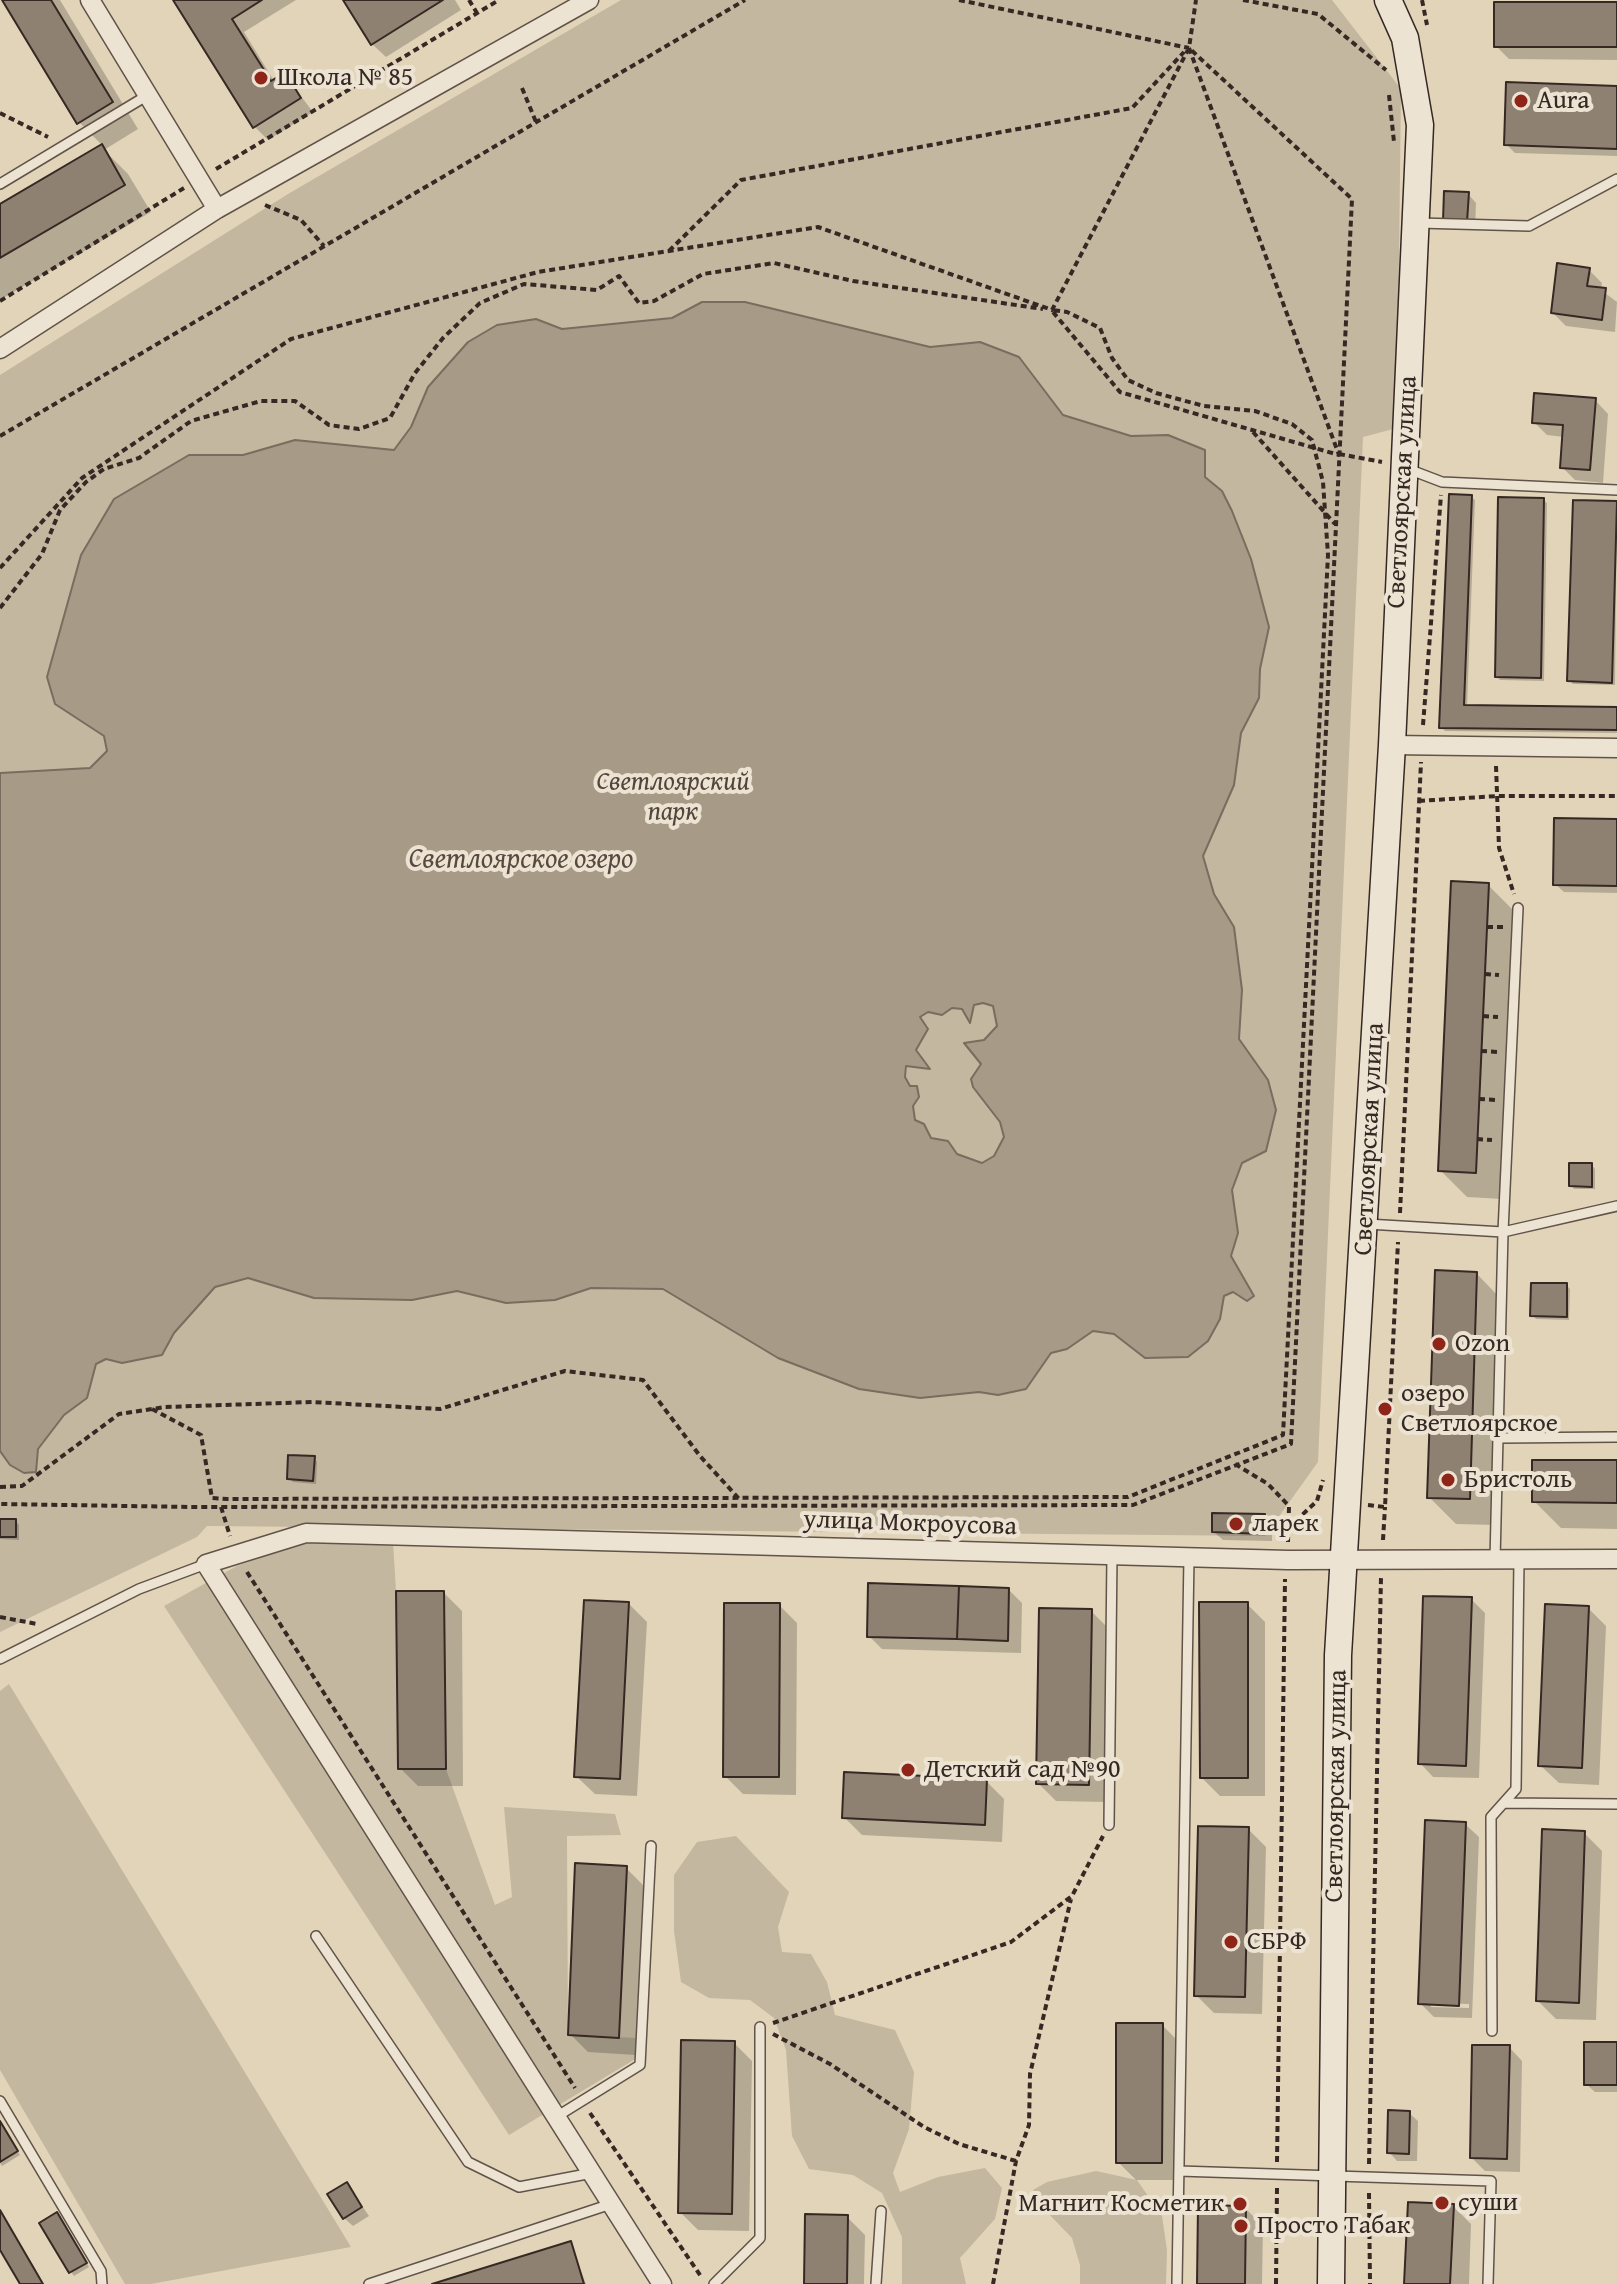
<!DOCTYPE html>
<html>
<head>
<meta charset="utf-8">
<style>
  body { margin:0 }
  canvas { display:block; background:#e1d4b9 }
</style>
</head>
<body>
<canvas width="1617" height="2284"></canvas>
<script>
const context = document.querySelector('canvas').getContext('2d');
context.lineJoin = 'round';
function paint(path, color) { context.fillStyle = color; context.fill(path, 'evenodd'); }
const shape = rows => new Path2D(rows.map(r => 'M' + r).join(''));
function stroke(path, color, width, dash) { context.strokeStyle = color; context.lineWidth = width; context.lineCap = dash ? 'butt' : 'round'; context.setLineDash(dash || []); context.stroke(path); }
function write(font, color, halo, rows, align = 'center') {
  context.font = font + ' "Gentium Book Plus",serif'; context.lineWidth = 8; context.setLineDash([]); context.textBaseline = 'middle'; context.strokeStyle = halo; context.fillStyle = color; for (const [text, x, y, turn = 0] of rows) {
    context.save(); context.translate(x, y); context.rotate((+turn || 0) * Math.PI / 180); context.textAlign = isNaN(turn) ? turn : align; if (halo) context.strokeText(text, 0, 0); context.fillText(text, 0, 0); context.restore();
  }
}
paint(shape([
  [621,0,1332,0,1401,89,1397,428,1363,437,1318,1462,1265,1536,207,1526,197,1537,0,1632,0,375,288,194],
  [306,1541,393,1542,396,1591,446,1769,495,1905,512,1897,504,1807,615,1814,621,1835,567,1836,568,2035,638,2038,637,2058,509,2135,164,1606,237,1566],
  [9,1684,351,2247,151,2284,125,2284,0,2070,0,1691],
  [736,1836,789,1892,778,1927,782,1952,811,1954,827,1982,835,2015,895,2030,914,2072,909,2129,893,2173,900,2192,938,2177,985,2168,1002,2188,995,2219,960,2258,966,2284,902,2284,902,2237,882,2193,853,2175,809,2169,792,2136,786,2050,774,2018,750,2000,709,1998,681,1982,674,1931,674,1875,697,1842],
  [1096,2171,1137,2180,1162,2216,1167,2250,1166,2284,1080,2284,1080,2265,1072,2238,1043,2208,1033,2190,1047,2182]
]), '#c4b7a0');
const water = shape([
  [702,302,745,302,930,347,980,342,1019,357,1063,415,1131,436,1168,435,1205,450,1205,477,1222,491,1232,511,1251,559,1269,627,1260,669,1259,698,1241,733,1234,785,1203,856,1214,894,1234,927,1242,990,1239,1039,1268,1080,1276,1110,1266,1151,1242,1163,1232,1190,1238,1233,1231,1256,1254,1296,1247,1301,1233,1292,1224,1296,1220,1319,1208,1341,1188,1357,1145,1358,1114,1334,1093,1331,1067,1349,1051,1353,1026,1389,998,1395,979,1392,920,1398,859,1389,778,1358,663,1289,591,1288,555,1300,506,1303,457,1291,412,1300,314,1298,248,1278,215,1287,174,1333,162,1355,122,1363,106,1359,96,1364,87,1398,64,1415,38,1449,36,1472,24,1473,10,1465,0,1451,0,773,90,768,107,751,104,736,55,704,47,677,81,555,114,499,189,455,243,455,295,440,394,450,411,427,428,387,468,342,497,325,536,319,562,329,672,318,702,302],
  [983,1003,993,1006,997,1026,984,1040,964,1043,981,1064,971,1079,973,1087,1000,1122,1004,1137,994,1156,982,1163,957,1154,948,1141,931,1138,924,1124,915,1120,913,1106,919,1097,917,1086,910,1086,905,1077,906,1066,930,1069,916,1050,928,1029,920,1017,928,1012,942,1015,952,1008,962,1009,970,1023,974,1005,983,1003]
]);
paint(water, '#a79a86');
stroke(water, '#7a6c5e', 2);
paint(shape([
  [4,0,60,0,138,129,104,150,128,174,151,212,0,300,0,206,103,146,79,122],
  [175,0,296,0,244,32,274,81,284,74,313,112,268,140,255,127],
  [345,0,455,0,461,10,386,57,372,44],
  [1617,4,1617,60,1509,59,1496,46],
  [1617,88,1617,156,1515,153,1506,144],
  [1468,194,1476,203,1475,230,1453,229,1445,220],
  [1589,270,1602,283,1601,290,1617,302,1615,332,1566,326,1553,313],
  [1595,400,1608,414,1603,483,1575,480,1562,467,1564,437,1547,435,1534,422],
  [1471,497,1475,500,1467,707,1617,709,1617,733,1445,731,1441,727],
  [1543,500,1547,503,1544,681,1500,680,1497,677],
  [1575,502,1617,503,1615,685,1573,684,1569,680],
  [1617,821,1617,893,1564,892,1555,884],
  [1488,885,1515,912,1502,1199,1467,1197,1440,1170],
  [1592,1165,1595,1169,1595,1189,1574,1189,1571,1185],
  [1477,1274,1503,1301,1496,1525,1456,1524,1429,1497],
  [1566,1285,1570,1289,1569,1320,1536,1319,1532,1315],
  [314,1458,317,1462,316,1484,293,1482,289,1478],
  [1617,1462,1617,1529,1561,1528,1534,1501],
  [1264,1516,1272,1525,1272,1541,1223,1540,1214,1532],
  [0,1521,16,1521,19,1525,19,1540,0,1539],
  [1009,1590,1022,1603,1021,1653,882,1649,869,1636],
  [444,1593,462,1611,463,1786,418,1786,400,1768],
  [1471,1599,1485,1613,1479,1778,1433,1777,1420,1763],
  [629,1604,647,1622,637,1796,595,1794,576,1776],
  [1247,1604,1265,1622,1265,1796,1220,1796,1202,1778],
  [779,1605,797,1623,796,1795,743,1794,725,1776],
  [1588,1608,1606,1626,1599,1785,1559,1783,1540,1765],
  [1091,1611,1109,1629,1107,1802,1056,1801,1038,1783],
  [986,1781,1004,1799,1002,1842,862,1835,844,1817],
  [1465,1824,1479,1837,1472,2018,1434,2017,1420,2003],
  [1431,2003,1469,2004,1469,2008,1431,2007],
  [1248,1829,1266,1847,1262,2014,1214,2013,1196,1995],
  [1584,1833,1602,1851,1596,2020,1556,2019,1538,2001],
  [626,1868,644,1886,636,2055,588,2052,570,2034],
  [1162,2025,1180,2043,1179,2180,1136,2180,1118,2162],
  [734,2043,752,2061,749,2231,698,2230,680,2212],
  [1617,2044,1617,2092,1595,2092,1586,2084],
  [1509,2047,1522,2061,1520,2172,1485,2171,1472,2158],
  [1409,2113,1418,2121,1417,2161,1397,2161,1389,2152],
  [0,2122,20,2155,2,2166,0,2163],
  [347,2184,369,2216,353,2226,344,2218],
  [1453,2206,1471,2224,1469,2284,1406,2284],
  [1245,2208,1263,2226,1262,2284,1199,2284],
  [847,2217,865,2235,864,2284,806,2284],
  [60,2219,89,2267,74,2276,71,2272],
  [570,2243,586,2284,439,2284]
]), '#0003');
const building = shape([
  [2,0,51,0,113,102,77,124,2,0],
  [173,0,262,0,232,19,271,81,285,72,301,98,253,128,173,0],
  [343,0,443,0,371,45,343,0],
  [1494,2,1617,2,1617,47,1494,47,1494,2],
  [1506,82,1617,86,1617,149,1504,145,1506,82],
  [102,144,125,185,0,258,0,204,102,144],
  [1444,191,1469,192,1467,222,1443,221,1444,191],
  [1557,263,1590,268,1587,286,1606,288,1602,320,1551,313,1557,263],
  [1534,393,1596,398,1590,470,1560,468,1563,425,1532,423,1534,393],
  [1449,494,1472,495,1464,705,1617,707,1617,730,1439,728,1449,494],
  [1498,497,1544,498,1541,678,1495,677,1498,497],
  [1573,500,1617,501,1612,683,1567,681,1573,500],
  [1554,818,1617,819,1617,886,1553,885,1554,818],
  [1451,881,1489,883,1476,1173,1438,1171,1451,881],
  [1569,1163,1592,1163,1592,1187,1569,1186,1569,1163],
  [1435,1270,1477,1272,1470,1499,1427,1498,1435,1270],
  [1531,1283,1567,1283,1567,1317,1530,1316,1531,1283],
  [288,1455,315,1456,313,1481,287,1479,288,1455],
  [1532,1460,1617,1460,1617,1503,1532,1502,1532,1460],
  [1212,1513,1265,1514,1264,1534,1212,1532,1212,1513],
  [0,1519,16,1519,16,1537,0,1537,0,1519],
  [868,1583,959,1586,957,1639,867,1637,868,1583],
  [959,1586,1009,1588,1008,1641,957,1639,959,1586],
  [396,1591,444,1591,446,1769,398,1769,396,1591],
  [1423,1596,1472,1597,1466,1766,1418,1764,1423,1596],
  [584,1600,629,1602,620,1779,574,1777,584,1600],
  [1199,1602,1248,1602,1248,1778,1200,1778,1199,1602],
  [724,1603,780,1603,779,1777,723,1777,724,1603],
  [1545,1604,1589,1606,1582,1768,1538,1766,1545,1604],
  [1039,1608,1092,1609,1089,1785,1036,1784,1039,1608],
  [844,1772,987,1779,985,1825,842,1818,844,1772],
  [1425,1820,1466,1822,1459,2006,1418,2004,1425,1820],
  [1198,1826,1249,1827,1245,1997,1194,1996,1198,1826],
  [1542,1829,1585,1831,1579,2003,1536,2001,1542,1829],
  [575,1863,627,1866,619,2038,568,2035,575,1863],
  [1116,2023,1163,2023,1162,2163,1116,2163,1116,2023],
  [681,2040,735,2041,732,2214,678,2213,681,2040],
  [1584,2042,1617,2042,1617,2085,1584,2085,1584,2042],
  [1472,2045,1510,2045,1507,2159,1470,2158,1472,2045],
  [1388,2110,1410,2111,1409,2154,1387,2153,1388,2110],
  [0,2121,18,2151,0,2162,0,2121],
  [347,2182,362,2207,343,2219,327,2194,347,2182],
  [1408,2202,1454,2204,1450,2284,1404,2284,1408,2202],
  [1198,2205,1246,2206,1245,2284,1197,2284,1198,2205],
  [0,2210,43,2284,20,2284,0,2250,0,2210],
  [57,2212,87,2263,69,2273,39,2223,57,2212],
  [805,2214,848,2215,847,2284,804,2284,805,2214],
  [571,2241,584,2284,432,2284,571,2241]
]);
paint(building, '#8f8171');
stroke(building, '#362823', 2);
const lane = shape([
  [0,184,148,95],
  [1419,223,1529,226,1617,179],
  [1408,469,1442,482,1617,490],
  [1367,1224,1503,1232,1617,1206],
  [1499,1438,1617,1437],
  [1495,1560,1503,1232,1518,908],
  [0,1659,139,1589,206,1564],
  [1504,1803,1617,1804],
  [1109,1825,1112,1555],
  [316,1936,468,2162,519,2187,592,2173],
  [1492,2031,1491,1817,1516,1789,1519,1560],
  [0,2101,101,2271,102,2284],
  [556,2117,640,2065,651,1846],
  [1179,2171,1491,2181,1488,2284],
  [369,2284,611,2204],
  [714,2284,760,2238,760,2027],
  [876,2284,881,2211],
  [1177,2284,1189,1557]
]);
const street = shape([
  [90,0,217,209],
  [0,349,217,209,589,0],
  [1392,745,1617,748],
  [662,2284,206,1564,306,1533,1288,1560,1617,1559]
]);
const secondary = shape([
  [1331,2284,1338,1655,1392,745,1420,125,1405,38,1388,0]
]);
stroke(lane, '#615348', 12);
stroke(street, '#615348', 21);
stroke(secondary, '#362823', 29);
stroke(shape([
  [469,0,477,13],
  [959,0,1189,48],
  [1243,0,1318,14,1386,70],
  [1422,0,1427,25],
  [522,88,536,122],
  [1389,95,1394,142],
  [0,113,48,137],
  [216,169,499,0],
  [265,205,301,220,324,246],
  [669,251,741,180,1132,108,1184,52],
  [0,301,184,188],
  [1053,312,1120,392,1339,455,1189,48,1196,0],
  [1253,432,1335,524],
  [0,436,745,0],
  [1339,454,1382,462],
  [0,568,82,478,291,339,538,272,818,227,1052,310,1189,48,1352,199,1291,1444,1133,1505,193,1507,0,1504],
  [0,608,42,554,60,510,86,482,104,469,139,458,191,421,261,401,295,401,329,425,359,429,390,418,415,373,443,338,480,303,524,284,597,290,619,276,639,303,654,301,703,274,774,263,853,281,1043,309],
  [1423,725,1441,495],
  [1496,766,1499,848,1514,894],
  [1419,801,1497,796,1617,796],
  [1487,927,1504,927],
  [1485,974,1499,975],
  [1483,1016,1498,1017],
  [1481,1051,1498,1052],
  [1479,1099,1496,1100],
  [1477,1139,1492,1140],
  [1400,1213,1421,762],
  [152,1409,201,1435,212,1498,227,1499,1128,1497,1283,1435,1328,555,1323,482,1312,440,1292,424,1255,411,1204,406,1156,393,1128,380,1112,358,1100,328,1067,312,1052,310],
  [1235,1464,1268,1484,1289,1506,1288,1542],
  [0,1487,22,1486,119,1414,165,1407,312,1402,440,1409,565,1371,643,1380,700,1456,741,1501],
  [1368,1505,1385,1507,1398,1242],
  [221,1507,230,1536],
  [1288,1528,1317,1501,1323,1480],
  [1383,1540,1385,1507],
  [247,1572,575,2088],
  [0,1617,37,1624],
  [773,2023,1011,1942,1072,1896,1103,1836],
  [773,2034,830,2064,924,2127,959,2144,1016,2161],
  [590,2113,702,2278],
  [1277,2162,1285,1579],
  [1369,2164,1381,1577],
  [1369,2193,1370,2284],
  [993,2284,1016,2161,1029,2125,1030,2074,1071,1899],
  [1276,2284,1277,2187]
]), '#362823', 4, [6, 4]);
stroke(lane, '#ece3d2', 9);
stroke(street, '#ece3d2', 18);
stroke(secondary, '#ece3d2', 26);
for (const [x, y, r, color] of [
  [261,78,8,"#8f2418"],
  [1521,101,8,"#8f2418"],
  [1439,1344,8,"#8f2418"],
  [1385,1409,8,"#8f2418"],
  [1448,1480,8,"#8f2418"],
  [1236,1524,8,"#8f2418"],
  [908,1770,8,"#8f2418"],
  [1231,1942,8,"#8f2418"],
  [1442,2203,8,"#8f2418"],
  [1240,2204,8,"#8f2418"],
  [1241,2226,8,"#8f2418"]
]) { const dot = new Path2D(); dot.arc(x, y, r, 0, 2 * Math.PI); context.fillStyle = color; context.fill(dot); stroke(dot, '#ece3d2', 3); }
write('26px', '#362823', '#ece3d2', [
  ["Школа № 85",277,78],
  ["Aura",1537,101],
  ["Ozon",1455,1344],
  ["озеро",1401,1394],
  ["Светлоярское",1401,1424],
  ["Бристоль",1464,1480],
  ["ларек",1252,1524],
  ["Детский сад №90",924,1770],
  ["СБРФ",1247,1942],
  ["суши",1458,2203],
  ["Магнит Косметик",1224,2204,"right"],
  ["Просто Табак",1257,2226]
], 'left');
write('26px', '#362823', '#ece3d2', [
  ["Светлоярская улица",1403,492,-87],
  ["Светлоярская улица",1370,1139,-87],
  ["улица Мокроусова",910,1524,2],
  ["Светлоярская улица",1337,1786,-89]
]);
write('italic 26px', '#52453c', '#ece3d2', [
  ["Светлоярский",673,782],
  ["парк",673,812]
]);
write('italic 28px', '#584a41', '#ece3d2', [
  ["Светлоярское озеро",521,860]
]);
</script>
</body>
</html>
